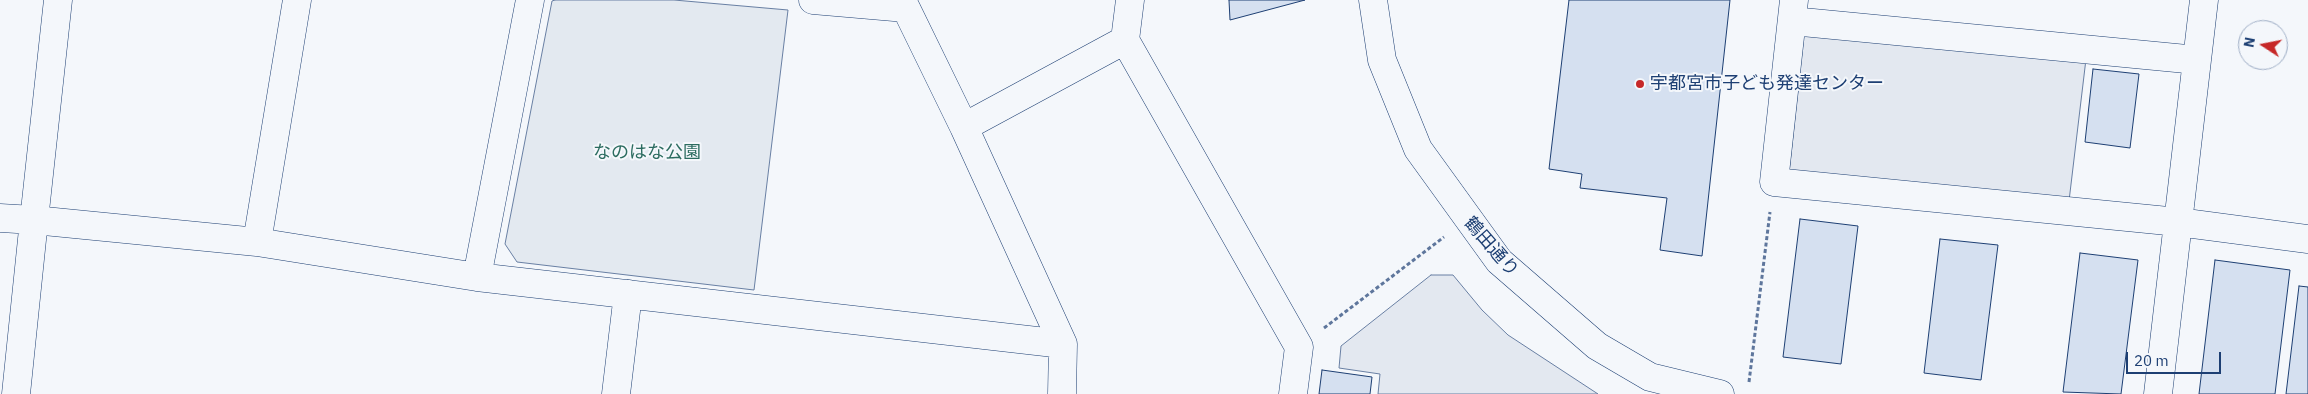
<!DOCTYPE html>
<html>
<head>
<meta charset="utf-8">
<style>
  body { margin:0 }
  #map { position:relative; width:2308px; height:394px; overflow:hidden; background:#f4f7fb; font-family:"IBM Plex Sans",sans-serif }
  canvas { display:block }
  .north { position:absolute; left:2238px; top:20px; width:50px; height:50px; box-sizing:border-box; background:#f4f7fb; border:1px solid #9eadc5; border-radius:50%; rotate:281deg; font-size:14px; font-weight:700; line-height:20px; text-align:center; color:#1d3f73 }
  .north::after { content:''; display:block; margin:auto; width:18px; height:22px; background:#c62828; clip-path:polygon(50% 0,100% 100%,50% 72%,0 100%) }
  .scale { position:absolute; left:2126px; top:352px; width:95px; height:22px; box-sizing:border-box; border:2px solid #1d3f73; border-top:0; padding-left:6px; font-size:15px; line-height:18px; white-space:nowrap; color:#1d3f73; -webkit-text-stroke:4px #f4f7fb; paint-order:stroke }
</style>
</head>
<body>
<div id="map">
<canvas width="2308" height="394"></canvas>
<div class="north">N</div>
<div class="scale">20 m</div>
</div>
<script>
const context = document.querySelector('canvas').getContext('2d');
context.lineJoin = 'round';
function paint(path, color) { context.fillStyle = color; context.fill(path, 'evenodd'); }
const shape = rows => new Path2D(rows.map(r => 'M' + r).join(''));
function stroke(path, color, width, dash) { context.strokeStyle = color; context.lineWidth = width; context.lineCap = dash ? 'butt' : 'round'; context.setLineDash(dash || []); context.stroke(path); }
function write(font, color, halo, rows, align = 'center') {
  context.font = font + ' "IBM Plex Sans","Noto Sans JP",sans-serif'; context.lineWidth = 4; context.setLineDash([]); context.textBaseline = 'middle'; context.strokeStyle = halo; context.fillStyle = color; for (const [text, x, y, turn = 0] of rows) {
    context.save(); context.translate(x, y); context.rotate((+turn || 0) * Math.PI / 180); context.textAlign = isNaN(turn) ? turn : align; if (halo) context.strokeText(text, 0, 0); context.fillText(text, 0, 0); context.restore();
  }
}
const green = shape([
  [555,0,674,0,788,10,754,290,517,262,505,244,552,1,555,0]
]);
paint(green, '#e3e9f0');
stroke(green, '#687fa3', 1);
const parking = shape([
  [1804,34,2086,59,2069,201,1789,172,1804,34],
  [1431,275,1453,275,1482,310,1508,335,1598,394,1378,394,1380,374,1339,368,1341,346,1431,275]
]);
paint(parking, '#e3e8f0');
stroke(parking, '#687fa3', 1);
const building = shape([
  [1229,0,1305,0,1230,20,1229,0],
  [1569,0,1730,0,1702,256,1660,250,1667,198,1580,188,1582,174,1549,169,1569,0],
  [2093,69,2139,74,2130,148,2085,142,2093,69],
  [1800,219,1858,226,1841,364,1783,357,1800,219],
  [1940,239,1998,245,1981,380,1924,373,1940,239],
  [2080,253,2138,260,2121,394,2063,392,2080,253],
  [2215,260,2290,270,2275,394,2199,394,2215,260],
  [2299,286,2308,287,2308,394,2286,394,2299,286],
  [1322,370,1372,377,1370,394,1319,394,1322,370]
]);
paint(building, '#d5e0f0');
stroke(building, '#1d3f73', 1);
const street = shape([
  [58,0,34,220,257,242,477,277,1063,344],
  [813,0,906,8],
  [902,0,964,127,1063,344,1062,394],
  [1130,0,1125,40,1299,347,1293,394],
  [1794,0,1774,182,2178,222,2308,239],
  [1792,21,2197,60],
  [964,127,1125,40],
  [0,218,34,220,16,394],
  [257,242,297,0],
  [477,277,530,0],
  [616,394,628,294],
  [2158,394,2204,0]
]);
const secondary = shape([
  [1373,0,1382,60,1418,149,1499,261,1597,346,1650,377,1720,394]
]);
stroke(street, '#1d3f73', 29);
stroke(secondary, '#1d3f73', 29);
stroke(shape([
  [1324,328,1444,237],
  [1749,382,1770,212]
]), '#5e769c', 3, [4, 2.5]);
stroke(street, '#f4f7fb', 28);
stroke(secondary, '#f4f7fb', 28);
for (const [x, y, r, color] of [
  [1640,84,5,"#c62828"]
]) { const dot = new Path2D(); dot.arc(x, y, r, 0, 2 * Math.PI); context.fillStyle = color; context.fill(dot); stroke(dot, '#f4f7fb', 2); }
write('18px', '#1d3f73', '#f4f7fb', [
  ["宇都宮市子ども発達センター",1650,84]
], 'left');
write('18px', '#2c6c60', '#f4f7fb', [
  ["なのはな公園",647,153]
]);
write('18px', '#1d3f73', '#f4f7fb', [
  ["鶴田通り",1491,247,49]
]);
</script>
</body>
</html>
